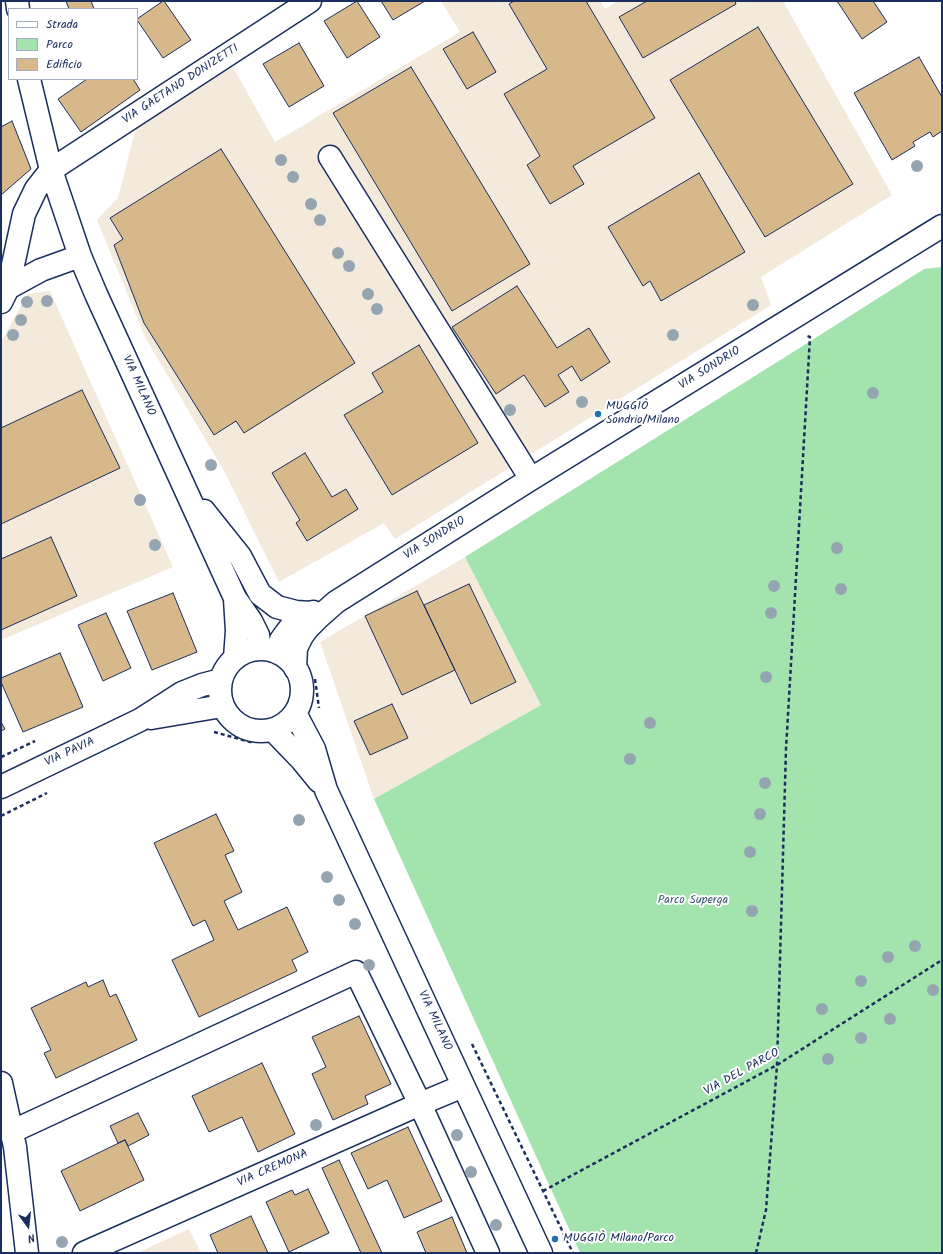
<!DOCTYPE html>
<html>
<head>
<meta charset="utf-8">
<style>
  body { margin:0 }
  #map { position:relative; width:943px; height:1254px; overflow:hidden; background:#fff; font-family:Kalam,sans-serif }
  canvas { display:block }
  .frame { position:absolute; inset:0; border:2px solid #1b2f5e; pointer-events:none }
  .legend { position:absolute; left:8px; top:8px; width:130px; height:72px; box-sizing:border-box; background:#fff; border:1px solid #a4acbf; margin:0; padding:5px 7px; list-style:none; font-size:12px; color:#1b2f5e }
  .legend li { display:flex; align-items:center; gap:8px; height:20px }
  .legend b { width:20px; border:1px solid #a4acbf }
  .north { position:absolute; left:8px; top:1206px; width:40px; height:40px; -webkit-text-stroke:3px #fff; paint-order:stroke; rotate:165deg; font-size:11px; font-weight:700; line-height:16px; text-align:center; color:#1b2f5e }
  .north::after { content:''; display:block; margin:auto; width:14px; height:18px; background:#1b2f5e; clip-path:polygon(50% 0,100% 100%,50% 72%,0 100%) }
</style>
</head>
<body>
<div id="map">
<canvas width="943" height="1254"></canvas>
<div class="frame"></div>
<ul class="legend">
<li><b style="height:5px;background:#fff"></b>Strada</li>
<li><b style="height:11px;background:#a3e4ae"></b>Parco</li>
<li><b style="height:11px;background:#d6b88a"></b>Edificio</li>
</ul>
<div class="north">N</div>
</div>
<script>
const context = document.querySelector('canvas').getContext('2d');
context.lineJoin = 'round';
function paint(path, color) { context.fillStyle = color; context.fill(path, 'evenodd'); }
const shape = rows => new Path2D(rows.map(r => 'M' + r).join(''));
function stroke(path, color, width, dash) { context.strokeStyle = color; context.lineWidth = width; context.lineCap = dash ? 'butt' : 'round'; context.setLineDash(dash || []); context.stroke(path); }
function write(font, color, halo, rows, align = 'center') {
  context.font = font + ' Kalam,sans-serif'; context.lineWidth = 4; context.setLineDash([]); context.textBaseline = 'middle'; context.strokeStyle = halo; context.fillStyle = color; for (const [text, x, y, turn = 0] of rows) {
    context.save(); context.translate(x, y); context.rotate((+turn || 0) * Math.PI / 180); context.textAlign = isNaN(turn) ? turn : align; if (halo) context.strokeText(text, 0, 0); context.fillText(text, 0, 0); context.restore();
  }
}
paint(shape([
  [441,1,600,1,605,9,618,1,783,1,892,195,761,277,771,305,395,539,384,523,279,582,224,471,145,337,97,220,118,198,136,128,233,67,275,142,460,32],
  [50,291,173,567,1,640,1,342,27,294],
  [465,557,541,705,374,799,320,642],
  [189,1229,201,1253,137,1253]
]), '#f3eadc');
paint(shape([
  [942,267,942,1253,580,1253,374,799,541,705,465,557,790,354,924,269]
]), '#a3e4ae');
const building = shape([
  [66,1,91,1,94,9,69,9,66,1],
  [163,1,164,1,191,40,163,58,137,20,137,19,163,1],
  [357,1,380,37,347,58,324,21,357,1],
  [381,1,425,1,393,20,381,1],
  [514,1,586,1,655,118,573,166,584,184,550,204,527,165,540,156,504,94,547,69,509,4,514,1],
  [647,1,735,1,736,4,643,58,619,17,647,1],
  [837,1,873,1,887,22,862,39,837,1],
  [758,27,853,184,765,237,670,80,758,27],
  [473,32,496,72,467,89,443,49,473,32],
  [299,43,324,86,289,107,263,64,299,43],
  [919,57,942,97,942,131,933,137,930,132,913,142,915,146,892,160,854,93,919,57],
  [411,67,530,264,452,311,333,113,411,67],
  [87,79,133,79,140,90,81,132,58,99,87,79],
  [12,121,31,169,1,195,1,127,12,121],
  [221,149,355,363,244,433,236,421,214,435,144,323,114,245,123,239,110,218,221,149],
  [699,173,745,252,661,301,650,281,643,286,608,227,699,173],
  [517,286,557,348,589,328,610,362,581,381,572,366,558,375,569,392,545,407,524,375,496,394,452,327,517,286],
  [419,345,478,443,392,495,344,415,383,392,372,373,419,345],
  [82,390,120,468,1,524,1,428,82,390],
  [305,453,332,497,346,489,358,509,307,541,296,523,300,520,272,473,305,453],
  [51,537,77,596,1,630,1,559,51,537],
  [469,584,516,682,471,704,424,605,469,584],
  [417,591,455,670,402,695,365,616,417,591],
  [173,593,197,652,152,670,127,611,173,593],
  [106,613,131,668,103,681,78,625,106,613],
  [60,653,83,707,23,732,1,682,1,678,60,653],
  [392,704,408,738,370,755,354,721,392,704],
  [1,722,5,729,1,731,1,722],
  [216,814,234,851,225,855,242,892,224,901,238,930,287,907,308,952,292,960,297,971,199,1017,172,960,214,940,205,920,193,926,154,843,216,814],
  [103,980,110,997,116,994,137,1040,56,1078,44,1053,51,1050,31,1008,86,982,88,987,103,980],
  [359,1016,391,1084,365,1096,368,1104,333,1120,312,1074,326,1067,312,1037,359,1016],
  [262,1063,295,1134,258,1152,242,1117,209,1132,192,1096,262,1063],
  [138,1113,149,1135,128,1146,125,1140,118,1143,110,1126,138,1113],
  [408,1127,442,1201,404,1218,387,1180,368,1189,351,1153,408,1127],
  [125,1140,144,1180,80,1211,61,1171,125,1140],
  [339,1160,382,1253,361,1253,322,1168,339,1160],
  [308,1189,329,1233,289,1252,266,1202,292,1190,295,1195,308,1189],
  [251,1216,268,1253,218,1253,210,1235,251,1216],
  [452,1217,467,1253,426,1253,417,1232,452,1217]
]);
paint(building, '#d6b88a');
stroke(building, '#1b2f5e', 1);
const minor = shape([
  [17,1,18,9],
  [29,79,51,170,80,256,96,294,235,598,251,621,258,635,260,649],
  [330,157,531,479],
  [8,288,24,214,36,189,51,170,310,1],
  [1,302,8,288,41,270,80,256],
  [204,511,240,556,260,594,277,607,296,612,311,613],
  '220 690a41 41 0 1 1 82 0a41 41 0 1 1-82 0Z',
  [278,653,281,640,286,633,293,624,313,612],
  [235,658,237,631,235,599],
  [295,668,296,648,302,636,307,629,319,617,336,602,531,479,942,226],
  [295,713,314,749,326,790,541,1253],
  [151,718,222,706],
  [273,730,301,759,319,781],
  [1,787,140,720,182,693,202,685,221,680],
  [1,1083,15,1147,27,1253],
  [11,1132,356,972,420,1104,488,1253],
  [84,1253,420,1104,463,1086]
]);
stroke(minor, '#1b2f5e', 25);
stroke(shape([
  [315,679,319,708],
  [214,732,254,743],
  [1,757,35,741],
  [1,816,47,793],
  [472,1044,573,1253],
  [543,1191,777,1065,942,960],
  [756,1253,766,1210,777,1065,786,749,810,337,807,336]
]), '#1b2f5e', 2.5, [4, 3]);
stroke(minor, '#fff', 22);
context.fillStyle = '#94a5b1';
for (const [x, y] of [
  [281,160],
  [917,166],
  [293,177],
  [311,204],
  [320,220],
  [338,253],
  [349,266],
  [368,294],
  [47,301],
  [27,302],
  [753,305],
  [377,309],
  [21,320],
  [13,335],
  [673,335],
  [873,393],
  [582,402],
  [510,410],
  [211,465],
  [140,500],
  [155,545],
  [837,548],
  [774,586],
  [841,589],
  [771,613],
  [766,677],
  [650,723],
  [630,759],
  [765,783],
  [760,814],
  [299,820],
  [750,852],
  [327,877],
  [339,900],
  [752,911],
  [355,924],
  [915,946],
  [888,957],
  [369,965],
  [861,981],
  [933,990],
  [822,1009],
  [890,1019],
  [861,1038],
  [828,1059],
  [316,1125],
  [457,1135],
  [471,1172],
  [496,1225],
  [62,1242]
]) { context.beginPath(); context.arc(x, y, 6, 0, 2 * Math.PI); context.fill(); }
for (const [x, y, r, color] of [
  [598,414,4,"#1f6fb2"],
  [555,1239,4,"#1f6fb2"]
]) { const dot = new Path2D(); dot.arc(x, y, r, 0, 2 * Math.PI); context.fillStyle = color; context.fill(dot); stroke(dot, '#fff', 1.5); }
write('12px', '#1b2f5e', '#fff', [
  ["VIA GAETANO DONIZETTI",181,85,-33],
  ["VIA SONDRIO",710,369,-32],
  ["VIA MILANO",138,386,66],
  ["VIA SONDRIO",435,539,-32],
  ["VIA PAVIA",70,753,-25],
  ["VIA MILANO",434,1021,65],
  ["VIA DEL PARCO",742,1073,-29],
  ["VIA CREMONA",273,1169,-24]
]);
write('12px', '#1b2f5e', '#fff', [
  ["MUGGIÒ",606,407],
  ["Sondrio/Milano",606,421],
  ["MUGGIÒ Milano/Parco",563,1239]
], 'left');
write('12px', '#3d5c72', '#fff', [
  ["Parco Superga",693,901]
]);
</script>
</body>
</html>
